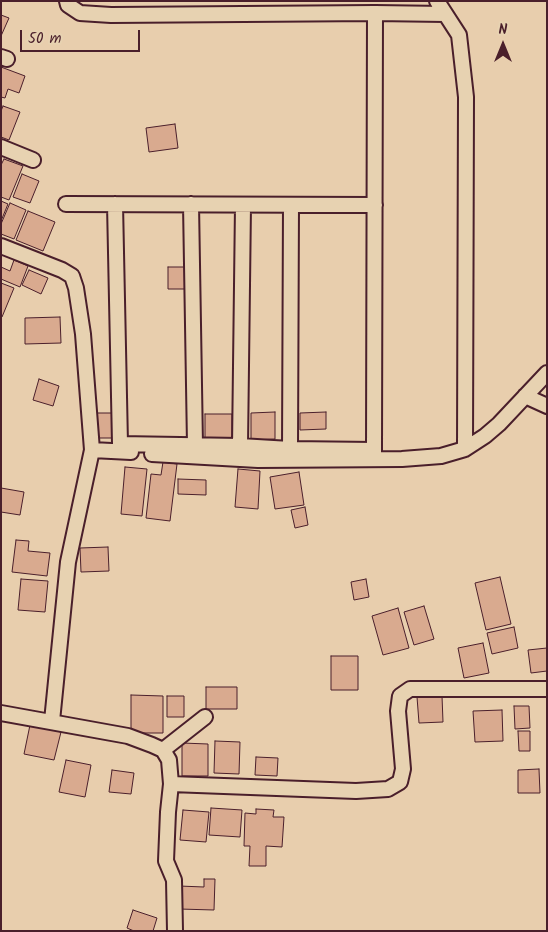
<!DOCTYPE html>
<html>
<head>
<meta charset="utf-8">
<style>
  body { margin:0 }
  #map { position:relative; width:548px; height:932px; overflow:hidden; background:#e8cead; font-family:Kalam,sans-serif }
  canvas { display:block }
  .frame { position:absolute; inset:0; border:2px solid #4a1f2b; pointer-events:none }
  .north { position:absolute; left:478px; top:20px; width:50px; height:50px; -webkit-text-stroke:4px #e7d2b1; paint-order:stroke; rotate:0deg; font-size:14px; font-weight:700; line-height:20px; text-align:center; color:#4a1f2b }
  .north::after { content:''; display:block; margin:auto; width:18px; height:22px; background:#4a1f2b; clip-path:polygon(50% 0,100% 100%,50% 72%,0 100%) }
  .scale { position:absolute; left:20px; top:30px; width:120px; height:22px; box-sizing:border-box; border:2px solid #4a1f2b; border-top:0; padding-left:6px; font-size:15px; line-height:18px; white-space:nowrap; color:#4a1f2b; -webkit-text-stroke:4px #e7d2b1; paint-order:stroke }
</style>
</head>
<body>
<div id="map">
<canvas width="548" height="932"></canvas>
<div class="frame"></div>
<div class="north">N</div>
<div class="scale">50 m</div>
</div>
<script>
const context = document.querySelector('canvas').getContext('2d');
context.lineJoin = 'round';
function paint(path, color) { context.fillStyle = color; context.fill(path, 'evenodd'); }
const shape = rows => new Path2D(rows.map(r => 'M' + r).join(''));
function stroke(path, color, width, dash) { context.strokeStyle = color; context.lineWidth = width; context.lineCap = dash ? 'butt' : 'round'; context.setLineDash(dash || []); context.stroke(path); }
const building = shape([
  [1,15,9,18,1,36,1,15],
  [1,67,25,76,19,93,8,89,5,98,1,97,1,67],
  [3,106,20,112,9,140,1,137,1,111,3,106],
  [175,124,178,148,149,152,146,128,175,124],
  [4,159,23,166,9,200,1,197,1,165,4,159],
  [22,174,39,181,30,203,13,197,22,174],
  [1,201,8,204,1,221,1,201],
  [10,203,26,210,14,239,1,234,1,224,10,203],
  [28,211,55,222,43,251,16,240,28,211],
  [14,260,28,266,20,287,1,279,1,267,10,271,14,260],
  [168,267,197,267,198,289,168,289,168,267],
  [29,270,48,278,41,294,22,285,29,270],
  [1,283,14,288,2,317,1,317,1,283],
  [60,317,61,343,25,344,25,318,60,317],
  [39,379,59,386,53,406,33,400,39,379],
  [275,412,275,439,251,440,251,413,275,412],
  [326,412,326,429,300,430,300,413,326,412],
  [97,413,117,413,117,438,96,438,97,413],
  [205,414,232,414,232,440,205,441,205,414],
  [163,462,177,464,170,521,146,518,151,474,161,475,163,462],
  [125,467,147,469,142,516,121,514,125,467],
  [238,469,260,471,258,509,235,507,238,469],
  [299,472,304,505,275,509,270,477,299,472],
  [178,479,206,480,206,495,178,494,178,479],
  [1,488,24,492,20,515,1,512,1,488],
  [305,507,308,525,295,528,291,510,305,507],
  [16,540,29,541,28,551,50,553,47,576,12,572,16,540],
  [108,547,109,571,81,572,80,548,108,547],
  [500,577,511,624,486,630,475,583,500,577],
  [21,579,48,581,45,612,18,610,21,579],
  [366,579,369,597,354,600,351,582,366,579],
  [424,606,434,639,414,645,404,612,424,606],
  [398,608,409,648,383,655,372,616,398,608],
  [514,627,518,648,492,654,487,633,514,627],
  [483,643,489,673,464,678,458,648,483,643],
  [547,648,547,671,531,673,528,650,547,648],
  [331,656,358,656,358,690,331,690,331,656],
  [206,687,237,687,237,709,206,709,206,687],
  [131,695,163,696,163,733,131,733,131,695],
  [167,696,184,696,184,717,167,717,167,696],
  [442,696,443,722,419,723,417,697,442,696],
  [514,706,529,706,530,728,515,729,514,706],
  [502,710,503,741,475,742,473,711,502,710],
  [30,725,61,732,54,760,24,754,30,725],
  [518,731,530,731,530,751,519,751,518,731],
  [215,741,240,742,239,774,214,773,215,741],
  [182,743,208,744,208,776,182,776,182,743],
  [256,757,278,758,277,776,255,775,256,757],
  [66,760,91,765,85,797,59,792,66,760],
  [539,769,540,793,518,793,518,770,539,769],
  [112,770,134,773,131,794,109,792,112,770],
  [211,808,242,810,240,837,209,835,211,808],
  [256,809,274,810,273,817,284,817,282,847,266,846,266,866,249,866,250,846,244,846,245,813,256,814,256,809],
  [183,810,209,812,206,842,180,840,183,810],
  [204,879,215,879,214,910,179,909,179,886,204,887,204,879],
  [133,910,157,918,153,931,134,931,127,928,133,910]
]);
paint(building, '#d9aa8f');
stroke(building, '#4a1f2b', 1);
const street = shape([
  [67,1,68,5,80,13,111,15,375,13],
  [437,1,459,35,466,97,465,449],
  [1,57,7,59],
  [1,147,33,160],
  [66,204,375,205],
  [115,204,120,444,240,446,290,449,374,450,374,459],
  [191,204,195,445],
  [1,246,62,270,72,276,76,288,83,334,92,450,68,562,52,721],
  [525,396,547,406],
  [240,446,243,205],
  [290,449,291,205],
  [92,450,131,452],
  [374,450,375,13,445,14],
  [152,454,258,460,402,459,441,456,465,449,485,436,499,424,547,373],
  [1,713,128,736,152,745,163,750,169,760,171,784,356,791,388,789,400,782,403,769,398,711,400,696,410,689,547,689],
  [163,750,205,717],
  [171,784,168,812,166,861,174,880,175,931]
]);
stroke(street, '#4a1f2b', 18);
stroke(street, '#e7d2b1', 14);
</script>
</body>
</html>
